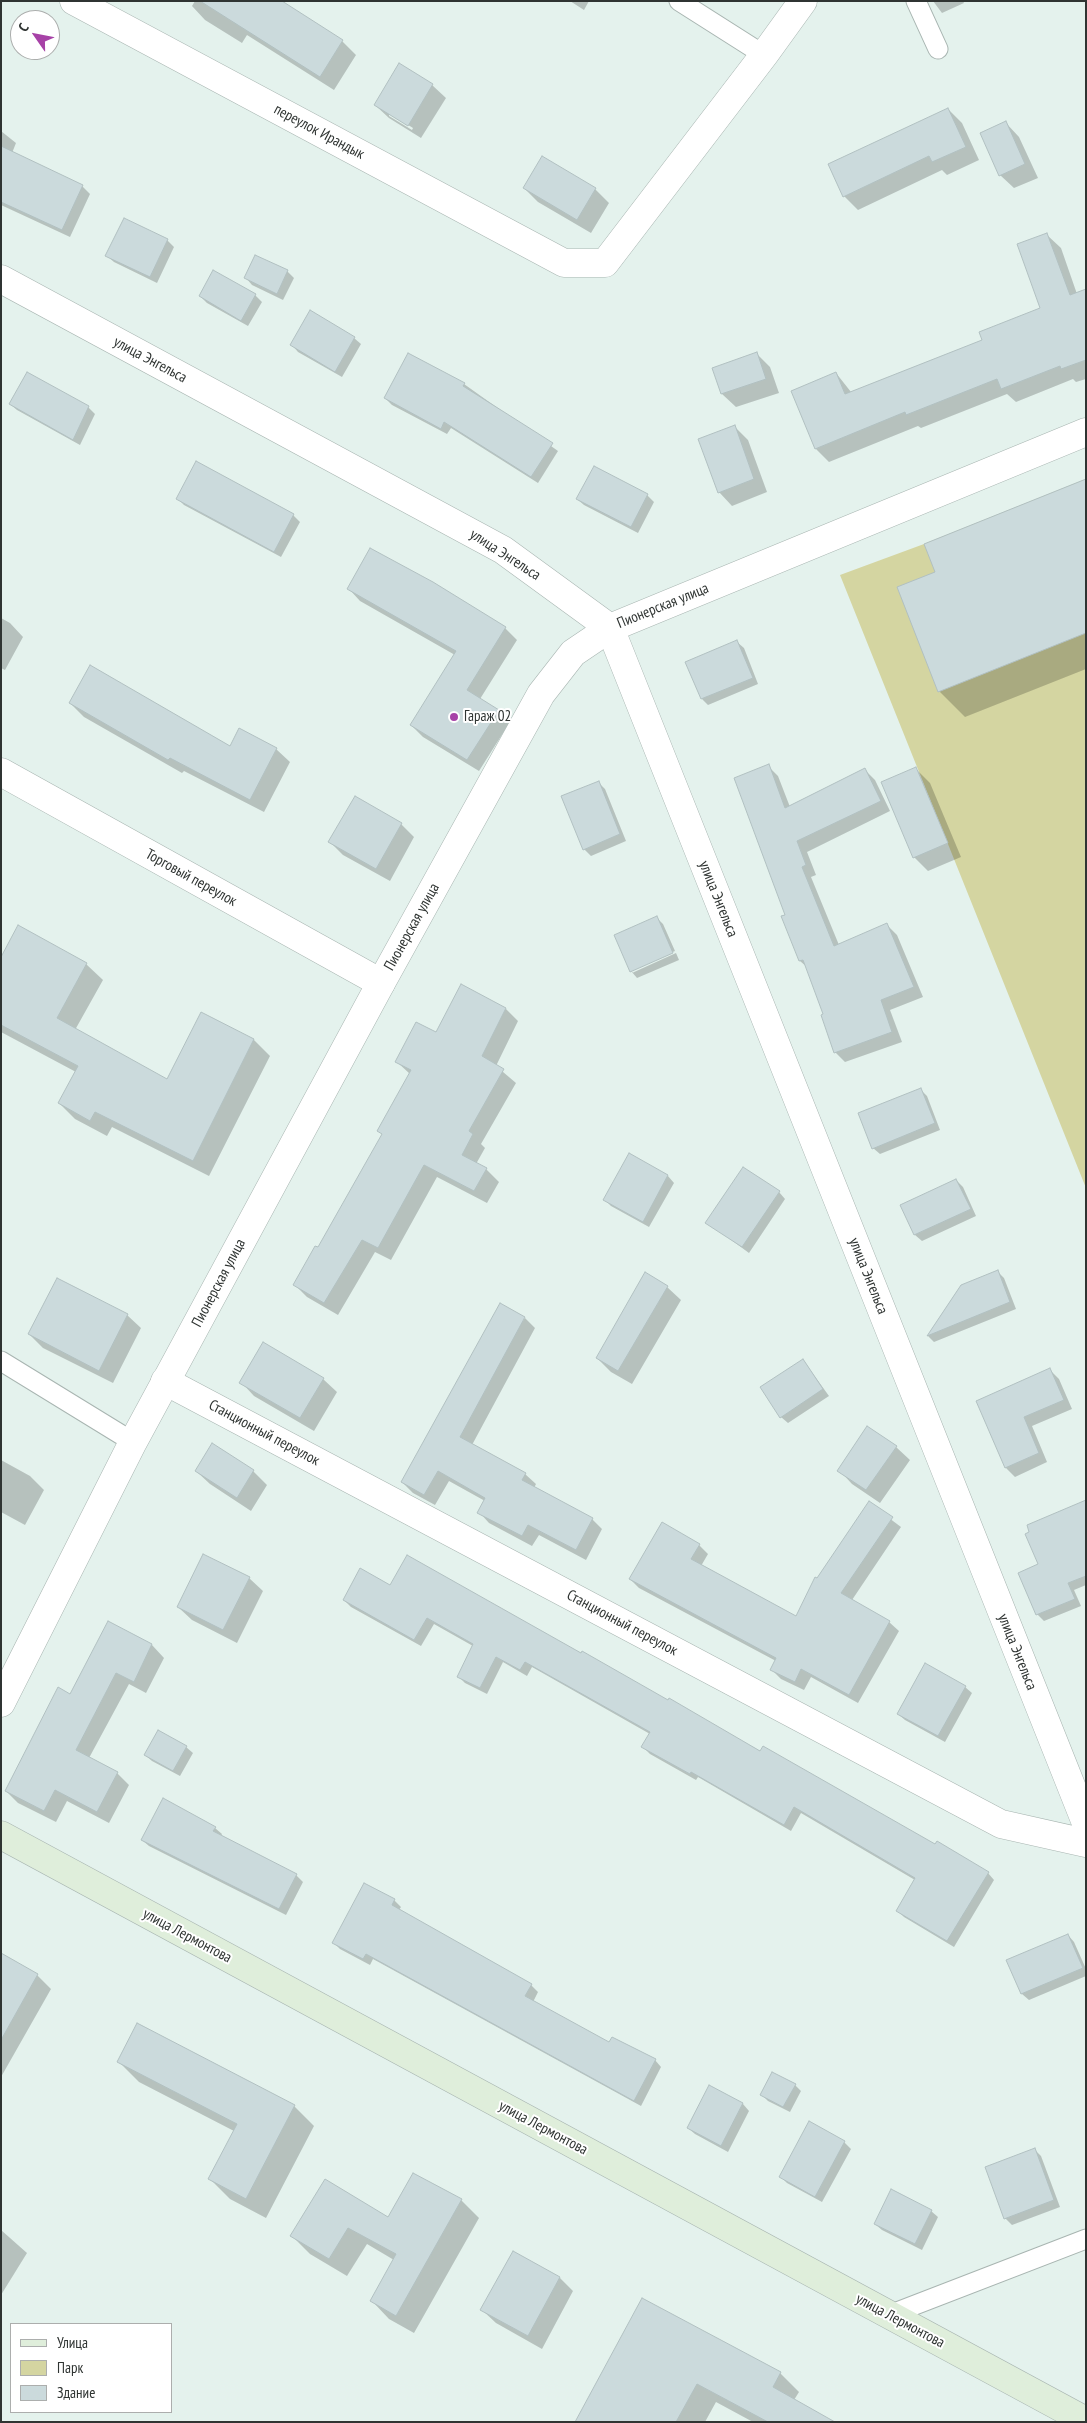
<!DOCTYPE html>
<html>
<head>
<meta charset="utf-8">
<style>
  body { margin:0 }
  #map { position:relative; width:1087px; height:2423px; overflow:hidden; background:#e4f2ed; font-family:"PT Sans Narrow",sans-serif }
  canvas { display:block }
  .frame { position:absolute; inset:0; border:2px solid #2f3432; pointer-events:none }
  .legend { position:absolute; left:10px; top:2323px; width:162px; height:90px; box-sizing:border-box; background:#fff; border:1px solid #acaead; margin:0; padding:6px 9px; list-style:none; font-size:15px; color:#2f3432 }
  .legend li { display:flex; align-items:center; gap:10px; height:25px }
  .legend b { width:25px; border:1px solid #acaead }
  .north { position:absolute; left:10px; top:10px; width:50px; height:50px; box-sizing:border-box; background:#fff; border:1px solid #acaead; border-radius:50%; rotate:303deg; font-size:14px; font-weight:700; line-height:20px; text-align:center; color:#2f3432 }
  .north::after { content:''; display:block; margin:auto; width:18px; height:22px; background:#a742a7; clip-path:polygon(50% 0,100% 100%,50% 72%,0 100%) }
</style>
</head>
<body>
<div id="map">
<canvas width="1087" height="2423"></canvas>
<div class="frame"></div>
<ul class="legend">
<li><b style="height:6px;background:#dfeedb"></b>Улица</li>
<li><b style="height:14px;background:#d4d5a1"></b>Парк</li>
<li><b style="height:14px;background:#cbdadc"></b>Здание</li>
</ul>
<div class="north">С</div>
</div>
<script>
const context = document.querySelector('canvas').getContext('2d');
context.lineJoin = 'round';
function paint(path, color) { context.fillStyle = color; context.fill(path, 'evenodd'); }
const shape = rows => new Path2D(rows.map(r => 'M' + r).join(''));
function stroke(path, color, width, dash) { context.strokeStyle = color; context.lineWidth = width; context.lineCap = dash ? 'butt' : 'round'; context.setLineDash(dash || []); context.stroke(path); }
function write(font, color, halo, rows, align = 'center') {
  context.font = font + ' "PT Sans Narrow",sans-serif'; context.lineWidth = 4; context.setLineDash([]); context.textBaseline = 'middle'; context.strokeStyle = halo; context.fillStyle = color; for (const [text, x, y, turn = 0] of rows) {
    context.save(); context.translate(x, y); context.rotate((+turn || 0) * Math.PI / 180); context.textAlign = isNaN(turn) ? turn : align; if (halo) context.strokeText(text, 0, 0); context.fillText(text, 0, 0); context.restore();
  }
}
paint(shape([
  [1086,479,1086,1188,840,575,924,544]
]), '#d4d5a1');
paint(shape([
  [195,1,270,1,298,13,342,41,356,55,334,90,247,35,242,43,205,20,192,6],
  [570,1,589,1,584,10],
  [933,1,963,1,964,3,942,13],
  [432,85,446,98,421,138,389,118,375,105],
  [389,113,413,128,412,130,389,116],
  [948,109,962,123,979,160,947,175,942,170,858,210,845,197,829,165],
  [1006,123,1019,137,1038,178,1014,188,1000,175],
  [1,131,16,143,12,153,82,186,90,194,70,237,1,205],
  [524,188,595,189,609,203,591,233,538,202],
  [1047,235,1061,248,1077,294,1086,290,1086,379,1076,382,1073,379,1016,402,1007,394,921,428,918,426,829,462,816,449,792,391,836,373,851,392,983,340,1041,309],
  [167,240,174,247,157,283,114,262,107,256],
  [287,271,294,278,283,300,252,285,246,278],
  [214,272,255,295,262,302,248,326,207,303,200,296],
  [354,338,361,344,342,377,298,352,292,345],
  [757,354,770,367,779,393,736,407,722,394,713,369],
  [464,384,558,451,538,483,451,428,447,434,392,405,385,398],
  [10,404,88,407,95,414,80,445,17,410],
  [735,427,748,440,767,492,732,506,719,492],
  [196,463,293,515,300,522,281,557,184,505,177,498],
  [1086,481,1086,669,965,717,939,691,937,572],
  [647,495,654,502,638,533,584,505,577,499],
  [349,589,505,628,517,640,480,699,498,711,510,722,479,771,423,737,411,725,455,655,360,601],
  [1,618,10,623,23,637,5,670,1,668],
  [737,642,744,648,758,684,708,705,702,699],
  [70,703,230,748,276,749,290,762,264,812,184,771,182,773,84,717],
  [768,766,778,776,790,807,865,770,875,780,890,811,807,852,816,875,811,877,839,945,887,925,897,935,923,997,890,1010,902,1042,845,1062,835,1052,825,1014,808,968,800,961,783,917,787,915],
  [916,769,930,783,961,857,928,871,914,857],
  [598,782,605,789,626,841,591,856,584,849],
  [401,824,414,837,390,881,343,855,330,842],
  [656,917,663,924,675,951,632,970,632,973,676,953,679,960,637,978,631,971],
  [1,959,86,964,103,980,75,1030,168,1081,201,1013,254,1040,270,1056,209,1176,112,1127,107,1136,75,1119,59,1103,76,1072,1,1032],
  [506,1009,518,1021,496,1066,516,1083,481,1144,485,1148,476,1164,486,1169,499,1182,487,1203,437,1177,391,1260,375,1252,338,1315,307,1297,294,1284,319,1249,383,1135,379,1131,410,1074,397,1062,437,1034],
  [920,1089,927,1096,940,1130,880,1154,873,1148],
  [629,1155,668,1176,674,1183,649,1227,611,1206,605,1200],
  [956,1180,963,1187,976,1216,922,1241,915,1235,902,1206],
  [779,1192,785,1199,749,1253,707,1222],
  [997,1271,1004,1278,1016,1309,934,1342,928,1336,962,1286],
  [667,1287,681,1300,632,1384,611,1372,597,1358],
  [127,1315,141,1328,113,1383,43,1348,29,1334],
  [525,1318,535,1328,472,1445,525,1474,536,1484,534,1488,592,1519,602,1529,586,1560,539,1535,532,1546,489,1523,479,1512,485,1501,449,1481,435,1505,413,1493,402,1482],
  [803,1360,829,1396,788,1423,781,1417],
  [1050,1370,1059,1379,1072,1409,1032,1426,1047,1462,1015,1477,1006,1468,977,1402],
  [323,1379,337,1392,314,1431,254,1396,241,1382],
  [212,1445,253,1471,267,1485,251,1511,210,1484,196,1471],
  [896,1447,910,1460,880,1503,852,1484,839,1470],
  [1,1460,30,1476,44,1490,25,1525,1,1512],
  [1086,1502,1086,1585,1074,1590,1081,1606,1044,1621,1037,1614,1040,1565],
  [869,1503,901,1527,852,1600,889,1622,899,1631,858,1703,811,1677,804,1690,781,1679,772,1670,776,1661,639,1588,630,1579,662,1524,699,1545,708,1554,701,1566,796,1618,817,1580],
  [249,1578,263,1591,237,1643,192,1620,178,1607],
  [391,1586,581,1655,988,1873,994,1880,954,1947,904,1917,897,1910,915,1880,801,1813,791,1831,698,1777,696,1780,650,1754,643,1747,650,1734,532,1667,527,1676,503,1662,487,1694,465,1683,458,1676,473,1646,434,1624,421,1646,351,1607,344,1600],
  [108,1623,152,1645,164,1658,146,1693,129,1684,89,1758,117,1773,129,1785,109,1823,67,1801,56,1822,18,1803,6,1791,71,1695],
  [965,1687,972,1693,945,1742,905,1720,898,1714],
  [186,1747,193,1753,180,1776,152,1761,145,1755],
  [215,1828,222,1834,221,1836,296,1875,303,1882,286,1915,149,1846,142,1840],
  [394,1900,401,1907,399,1910,531,1985,538,1992,533,2002,610,2044,655,2060,661,2067,641,2106,373,1959,370,1965,340,1949,334,1943],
  [1068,1935,1074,1942,1086,1969,1086,1976,1029,2000,1022,1994,1008,1961],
  [1,1969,37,1975,51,1989,1,2077],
  [119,2062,294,2106,314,2126,266,2218,230,2199,210,2179,234,2131,139,2082],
  [795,2085,801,2091,790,2112,768,2101,762,2095],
  [710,2087,743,2104,749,2111,728,2152,695,2134,688,2128],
  [844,2142,851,2149,822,2202,787,2183,781,2177],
  [1035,2150,1041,2156,1060,2207,1012,2225,1005,2218],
  [461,2200,479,2218,414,2333,389,2319,372,2301,394,2260,367,2244,347,2276,310,2254,292,2236,389,2219],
  [931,2211,938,2217,922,2250,882,2230,875,2224],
  [1,2230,27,2253,1,2295],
  [513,2253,560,2278,573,2291,542,2349,496,2323,482,2310],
  [642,2299,780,2373,799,2392,794,2400,833,2422,753,2422,716,2402,705,2422,584,2422]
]), '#0003');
const building = shape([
  [200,1,282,1,343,40,320,77,200,1],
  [399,63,433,84,408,126,374,105,399,63],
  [948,108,966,147,932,162,929,156,843,197,828,164,948,108],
  [1006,121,1025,164,999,176,980,133,1006,121],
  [1,146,83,185,62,230,1,202,1,146],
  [542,156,596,188,577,220,523,188,542,156],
  [124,218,168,239,150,277,105,256,124,218],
  [1047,233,1070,295,1086,289,1086,360,1061,369,1060,366,1001,389,997,379,906,415,905,412,815,449,791,391,836,372,845,394,982,340,979,332,1040,308,1017,244,1047,233],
  [255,255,288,270,277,294,244,278,255,255],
  [213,270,256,294,241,321,199,296,213,270],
  [310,310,355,337,335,372,290,345,310,310],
  [757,352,766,379,721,394,712,368,757,352],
  [408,353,465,383,463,386,553,443,531,477,444,422,441,429,384,398,408,353],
  [27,372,89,406,73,440,9,404,27,372],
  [735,425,754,479,718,493,698,439,735,425],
  [196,461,294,514,274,552,176,499,196,461],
  [594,466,648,494,631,527,576,499,594,466],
  [1086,479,1086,633,938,692,897,587,935,572,924,544,1086,479],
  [370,548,433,582,506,627,467,690,499,710,467,760,410,725,456,651,347,589,370,548],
  [737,640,753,678,701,699,685,662,737,640],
  [90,665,230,746,239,728,277,748,250,800,170,758,168,760,69,703,90,665],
  [769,764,785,808,865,768,881,801,797,841,806,865,802,867,834,946,887,923,914,987,881,1000,892,1032,834,1053,821,1015,823,1014,803,960,799,961,781,916,785,915,734,778,769,764],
  [916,767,948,843,913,858,881,782,916,767],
  [599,781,620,834,583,850,561,796,599,781],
  [355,796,402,823,376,869,328,842,355,796],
  [657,916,673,953,630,972,614,935,657,916],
  [18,925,87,963,57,1018,167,1079,201,1012,254,1039,193,1161,95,1112,90,1121,58,1103,78,1066,1,1025,1,957,18,925],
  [461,984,506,1008,482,1056,504,1069,469,1131,473,1134,462,1155,487,1168,474,1191,424,1165,378,1248,362,1240,324,1303,293,1285,315,1246,318,1247,382,1134,377,1131,411,1070,395,1062,416,1022,436,1032,461,984],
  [921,1088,935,1123,872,1149,858,1113,921,1088],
  [629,1153,668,1175,643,1222,603,1200,629,1153],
  [743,1167,780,1191,742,1247,705,1223,743,1167],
  [956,1179,971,1209,914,1235,900,1205,956,1179],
  [998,1270,1010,1302,927,1336,961,1285,998,1270],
  [645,1272,668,1286,618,1371,596,1358,645,1272],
  [57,1278,128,1314,99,1371,28,1334,57,1278],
  [500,1303,525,1317,460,1437,526,1473,522,1480,593,1518,576,1550,528,1525,522,1536,477,1513,485,1498,438,1471,424,1495,401,1482,500,1303],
  [263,1342,324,1378,300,1418,239,1383,263,1342],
  [803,1359,823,1389,780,1418,760,1387,803,1359],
  [1050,1368,1064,1400,1024,1417,1039,1453,1005,1468,976,1401,1050,1368],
  [867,1426,897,1446,866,1490,837,1471,867,1426],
  [212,1443,254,1470,237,1498,195,1471,212,1443],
  [1086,1500,1086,1576,1068,1583,1075,1599,1036,1615,1018,1573,1038,1564,1025,1534,1029,1532,1027,1525,1086,1500],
  [869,1501,893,1517,841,1593,890,1621,849,1695,801,1669,795,1682,770,1670,776,1658,629,1579,662,1522,700,1544,691,1559,796,1616,815,1577,817,1578,869,1501],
  [203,1554,250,1577,223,1630,177,1607,203,1554],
  [407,1555,581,1653,582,1651,668,1700,669,1698,760,1751,763,1746,935,1844,937,1841,989,1872,947,1941,896,1911,915,1878,794,1807,784,1825,691,1772,690,1774,641,1747,650,1732,525,1662,520,1670,496,1657,480,1688,457,1677,473,1644,427,1618,414,1640,343,1600,360,1568,390,1585,407,1555],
  [108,1621,152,1644,134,1682,116,1673,76,1750,118,1772,97,1812,55,1790,44,1811,5,1791,58,1687,70,1694,108,1621],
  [925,1663,966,1686,938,1736,897,1714,925,1663],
  [158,1730,187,1746,173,1771,144,1755,158,1730],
  [163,1798,216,1827,213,1831,297,1874,279,1909,141,1840,163,1798],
  [364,1883,395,1899,392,1905,532,1984,525,1996,609,2042,612,2037,656,2059,634,2101,366,1954,363,1959,332,1943,364,1883],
  [1068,1934,1083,1968,1021,1994,1006,1960,1068,1934],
  [1,1953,38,1974,1,2040,1,1953],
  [137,2023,295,2105,246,2199,208,2179,237,2124,117,2062,137,2023],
  [772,2072,796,2084,783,2107,760,2095,772,2072],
  [709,2085,743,2103,721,2146,687,2128,709,2085],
  [809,2121,845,2141,815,2197,779,2177,809,2121],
  [1035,2148,1054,2200,1004,2219,985,2167,1035,2148],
  [413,2173,462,2199,396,2316,370,2301,396,2254,348,2228,329,2259,290,2236,325,2179,388,2217,413,2173],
  [891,2189,932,2210,915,2244,874,2224,891,2189],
  [513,2251,560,2277,528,2336,480,2310,513,2251],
  [642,2298,781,2372,773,2387,835,2422,768,2422,697,2384,676,2422,575,2422,642,2298]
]);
paint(building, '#cbdadc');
stroke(building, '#b1c0c1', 1);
const service = shape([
  [679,1,764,55],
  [916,1,938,49],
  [1,1361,133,1442],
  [889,2315,1086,2239]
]);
const minor = shape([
  [74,1,564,263,605,263,764,55,803,1],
  [610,628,1086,1823],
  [1,772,381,983],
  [165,1381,1001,1824,1086,1843]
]);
const tertiary = shape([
  [1,279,503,550,610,628],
  [1,1703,133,1442,381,983,541,694,573,653,610,628,1086,432]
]);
const secondary = shape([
  [1,1835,1086,2421]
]);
stroke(service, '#a8b5b1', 21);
stroke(minor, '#a8b5b1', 29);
stroke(tertiary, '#a8b5b1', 29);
stroke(secondary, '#a8b5b1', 29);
stroke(service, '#fff', 19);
stroke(minor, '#fff', 28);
stroke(tertiary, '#fff', 28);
stroke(secondary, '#dfeedb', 28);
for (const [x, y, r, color] of [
  [454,717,5,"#a742a7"]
]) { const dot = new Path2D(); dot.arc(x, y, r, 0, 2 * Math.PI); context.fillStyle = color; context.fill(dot); stroke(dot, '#fff', 2); }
write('15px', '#2f3432', '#fff', [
  ["переулок Ирандык",319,132,28],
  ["улица Энгельса",150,360,28],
  ["улица Энгельса",505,555,33],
  ["Пионерская улица",663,606,-22],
  ["Торговый переулок",191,878,29],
  ["улица Энгельса",718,899,68],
  ["Пионерская улица",412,927,-61],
  ["улица Энгельса",868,1276,68],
  ["Пионерская улица",219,1283,-62],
  ["Станционный переулок",264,1433,28],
  ["Станционный переулок",622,1623,28],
  ["улица Энгельса",1017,1652,68],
  ["улица Лермонтова",187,1936,28],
  ["улица Лермонтова",543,2128,28],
  ["улица Лермонтова",900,2321,28]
]);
write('15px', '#2f3432', '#fff', [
  ["Гараж 02",464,717]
], 'left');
</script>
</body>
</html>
